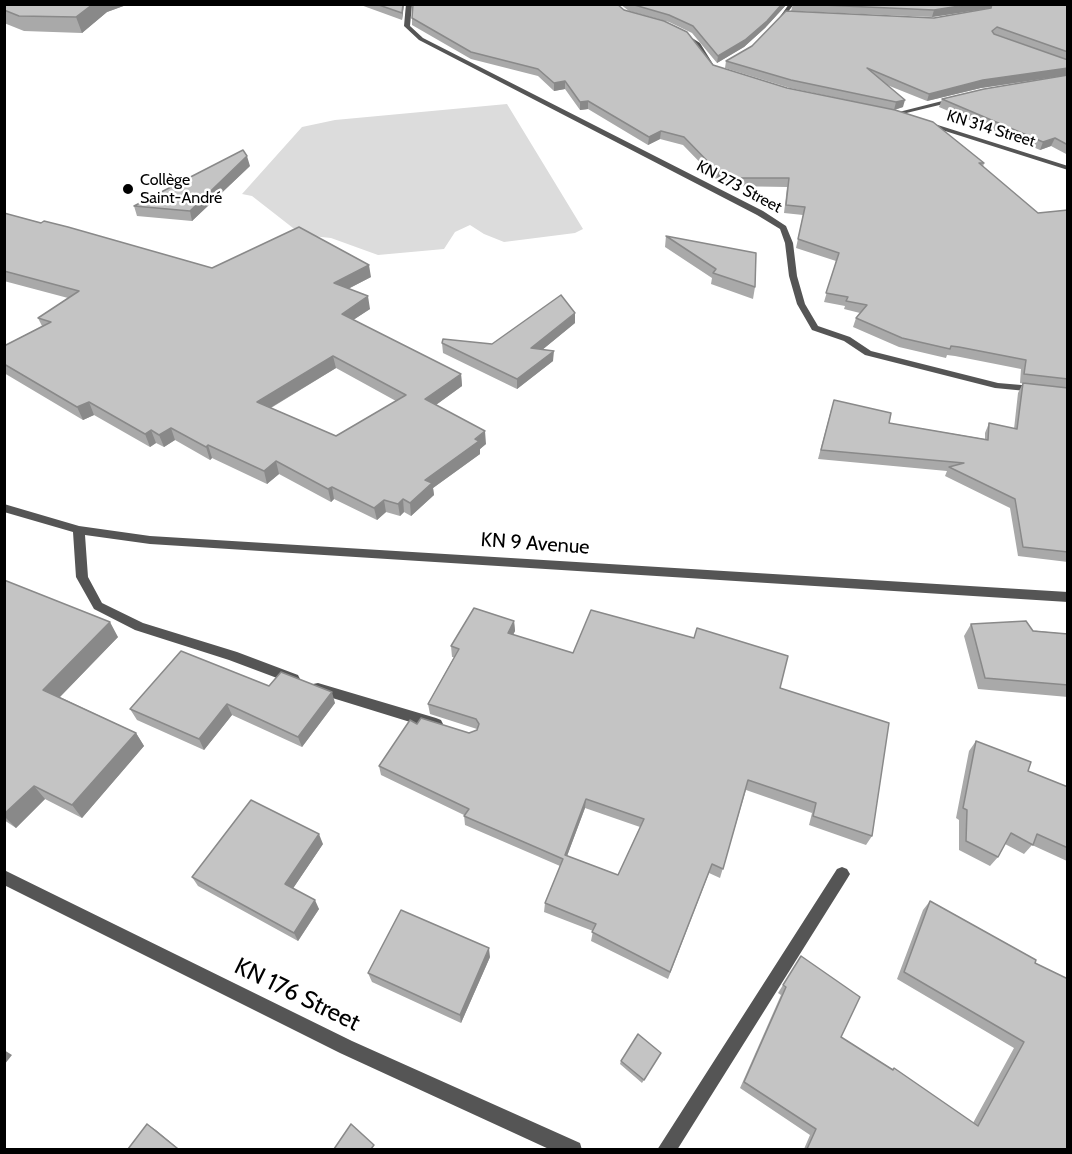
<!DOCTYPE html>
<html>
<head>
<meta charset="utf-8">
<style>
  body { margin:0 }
  #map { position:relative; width:1072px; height:1154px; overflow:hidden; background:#fff; font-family:Cabin,sans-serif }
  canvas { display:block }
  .frame { position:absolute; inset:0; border:6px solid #000; pointer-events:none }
</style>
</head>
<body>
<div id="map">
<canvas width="1072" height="1154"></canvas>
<div class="frame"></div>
</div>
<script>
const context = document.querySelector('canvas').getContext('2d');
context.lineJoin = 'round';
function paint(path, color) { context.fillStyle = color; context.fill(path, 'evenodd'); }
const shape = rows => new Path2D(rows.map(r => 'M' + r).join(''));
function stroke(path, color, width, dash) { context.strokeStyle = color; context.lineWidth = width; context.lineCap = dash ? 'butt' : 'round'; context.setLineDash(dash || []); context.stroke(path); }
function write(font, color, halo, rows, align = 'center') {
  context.font = font + ' Cabin,sans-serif'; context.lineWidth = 5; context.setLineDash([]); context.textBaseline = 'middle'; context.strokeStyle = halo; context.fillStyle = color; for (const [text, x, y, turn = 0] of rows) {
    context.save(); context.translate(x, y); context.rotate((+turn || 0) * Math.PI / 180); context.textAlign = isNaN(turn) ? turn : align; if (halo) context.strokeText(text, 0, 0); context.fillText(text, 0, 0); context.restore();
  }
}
paint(shape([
  [507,104,583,229,575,233,504,242,484,234,470,225,455,232,444,249,378,255,331,238,312,236,293,228,252,196,242,194,302,127,335,120]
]), '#dcdcdc');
paint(shape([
  [406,4,412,4,410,26,423,38,763,211,786,226,793,243,797,276,805,304,818,326,850,337,871,351,998,383,1068,389,1068,395,995,388,865,355,844,341,812,330,797,304,789,276,785,243,780,229,757,215,419,40,404,26,406,4],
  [789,4,794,4,778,25,774,25,789,4],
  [677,31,681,31,700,43,716,69,712,69,696,45,677,33,677,31],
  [954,98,957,100,956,101,894,116,891,114,954,98],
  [925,121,1068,166,1068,170,923,124,922,123,925,121],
  [4,504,79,526,150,536,1068,592,1068,602,150,544,85,535,88,577,102,603,143,623,237,652,298,675,300,679,298,683,293,684,229,660,135,630,94,609,76,577,73,532,4,512,4,504],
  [318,683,436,718,441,720,443,724,441,728,436,730,313,692,311,688,313,684,318,683],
  [842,867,847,869,850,874,847,879,677,1150,657,1150,837,869,842,867],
  [4,870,352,1041,580,1143,582,1150,551,1150,340,1053,4,885,4,870]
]), '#555');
paint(shape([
  [4,4,129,4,107,12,82,33,24,31,4,23],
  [358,4,404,4,402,20],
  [620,4,787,4,765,28,744,47,717,63,692,33,669,22,629,11],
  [793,4,1068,4,1068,75,981,88,927,101,887,85,903,107,894,110,790,88,725,68,726,61,934,18,991,8,932,17,791,11],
  [994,34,995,34,1068,60],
  [624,10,713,65,984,163,983,167,1038,213,1068,210,1068,562,1018,556,1010,508,945,476,947,471,818,459,831,410,889,423,985,439,985,433,989,423,1014,429,1018,393,1023,383,1035,385,1020,383,1021,369,955,356,947,355,946,358,899,347,853,327,856,318,860,313,844,309,845,306,824,302,836,261,796,248,803,215,784,213,787,187,728,186,721,180,717,180,683,145,660,139,648,145,588,109,580,110,565,89,554,91,538,76,471,59,412,25,412,18],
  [1068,75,1068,155,1051,146,1040,150,939,107,942,99],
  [250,166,192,221,137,216,134,206],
  [4,213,212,268,371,277,348,289,370,309,353,320,461,374,462,386,436,405,486,444,480,449,480,454,433,488,434,495,411,516,404,512,400,516,386,512,377,520,334,499,331,502,279,474,267,484,212,458,210,460,175,440,164,447,156,443,150,447,94,415,83,420,4,373,4,346,42,326,38,318,68,298,4,281],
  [336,368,396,401,336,436,271,408],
  [666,236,755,287,753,299,711,284,712,278,665,247],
  [575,323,542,350,553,361,517,389,443,353,442,343,492,344],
  [4,580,118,637,60,697,136,733,144,746,82,818,45,799,16,828,4,820],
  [514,621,515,631,513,635,573,653,780,688,872,836,866,845,809,825,812,813,746,790,720,878,709,873,668,979,591,941,593,931,544,912,545,903,560,866,465,825,464,815,381,775,379,766,417,724,469,733,477,730,477,729,430,714,428,704,454,657,452,657,451,646],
  [585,808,640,827,618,875,567,856],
  [971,624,1068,634,1068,697,978,689,964,636],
  [269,686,335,703,302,747,232,715,204,750,137,720,130,709],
  [976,741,1028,771,1068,787,1068,860,1067,861,1032,845,1024,854,1005,844,998,857,990,866,959,850,959,820,956,818,969,751],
  [323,844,293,888,319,909,298,941,198,886,192,877],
  [930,901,1035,963,1068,1149,804,1149,810,1135,740,1088,781,995,778,993,801,956,841,1037,892,1069,894,1068,973,1123,1014,1048,897,979,923,910],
  [490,957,461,1023,372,982,368,973],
  [659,1056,642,1083,620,1064,621,1061]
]), '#a9a9a9');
paint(shape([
  [93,4,129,4,107,12,82,33,76,17],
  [403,4,404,4,402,20,402,13],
  [782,4,787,4,765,28,744,47,717,63,718,56],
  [972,4,993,4,991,8,932,17,934,10],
  [1068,68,1068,75,981,88,927,101,929,94,983,80],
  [565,81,565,89,554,91,554,83],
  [905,100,903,107,894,110,896,102],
  [588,101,588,109,580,110,580,102],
  [661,131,660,139,648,145,649,137],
  [1055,138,1051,146,1040,150,1043,142],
  [247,156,250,166,192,221,190,211],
  [722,171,721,180,717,180,718,172],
  [369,265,371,277,336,295,334,283],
  [368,296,370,309,344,326,342,314],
  [575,313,575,323,531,359,531,348],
  [554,351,553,361,517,389,517,379],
  [333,356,336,368,260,414,257,402],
  [461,374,462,386,426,412,425,399],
  [89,402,94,415,83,420,77,407],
  [171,428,175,440,164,447,159,435],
  [151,430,156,443,150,447,145,434],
  [485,431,486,444,480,449,480,454,433,488,434,495,411,516,410,503,425,480],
  [208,445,212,458,210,460,206,447],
  [276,461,279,474,267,484,264,471],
  [332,487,334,499,331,502,328,489],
  [403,499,404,512,400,516,398,504],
  [384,500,386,512,377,520,374,508],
  [514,621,515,631,508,644,508,633],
  [110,622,118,637,53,704,43,690],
  [332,692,335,703,302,747,298,737],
  [227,704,232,715,204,750,199,739],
  [136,733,144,746,82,818,72,805],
  [34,786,45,799,16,828,4,816,4,814],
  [586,799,585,808,564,864,565,855],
  [319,834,323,844,290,893,285,884],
  [315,900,319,909,298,941,294,933],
  [489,948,490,957,461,1023,460,1015],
  [4,1050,12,1055,4,1065],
  [147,1124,156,1130,179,1149,178,1149]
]), '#898989');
const building = shape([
  [4,4,93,4,76,17,19,16,4,10,4,4],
  [376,4,403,4,402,13,376,4],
  [413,4,617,4,624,10,664,21,687,32,713,65,787,88,895,110,933,122,984,163,979,163,1038,213,1068,210,1068,379,1024,374,1026,360,959,347,951,346,950,349,902,338,856,318,867,305,846,301,848,297,826,293,839,253,798,239,805,207,786,205,789,178,730,178,722,171,718,172,684,137,661,131,649,137,588,101,580,102,565,81,554,83,538,69,471,52,412,18,413,4],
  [631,4,782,4,767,21,745,40,718,56,693,26,669,15,631,4],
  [800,4,972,4,934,10,800,4],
  [992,4,1068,4,1068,52,997,27,992,31,994,34,1068,60,1068,68,983,80,929,94,867,68,905,100,896,102,791,80,726,61,752,46,786,11,934,18,991,8,992,4],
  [1068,75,1068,145,1055,138,1043,142,942,99,984,89,1068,75],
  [243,150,247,156,190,211,134,206,243,150],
  [4,213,41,223,44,221,68,227,212,268,299,227,369,265,334,283,368,296,342,314,461,374,425,399,485,431,475,439,479,441,425,480,432,483,410,503,403,499,398,504,384,500,374,508,332,487,328,489,276,461,264,471,208,445,206,447,171,428,159,435,151,430,145,434,89,402,77,407,4,364,4,346,51,322,38,318,79,291,4,271,4,213],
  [333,356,406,395,336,436,257,402,333,356],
  [666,236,756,253,755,287,713,273,716,269,666,236],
  [561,295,575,313,531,348,554,351,517,379,442,343,443,339,492,344,561,295],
  [1023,383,1068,388,1068,552,1023,547,1015,499,949,467,964,463,821,450,834,400,891,413,889,423,988,440,989,423,1017,429,1023,383],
  [4,580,110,622,43,690,136,733,72,805,34,786,4,814,4,580],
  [474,608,514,621,508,633,573,653,591,610,694,638,697,628,788,656,780,688,889,723,872,836,813,816,816,803,748,780,723,869,712,864,670,972,592,932,596,924,545,903,563,859,464,816,469,809,379,766,410,720,417,724,421,718,469,733,477,730,479,724,476,719,428,704,459,649,451,646,474,608],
  [586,799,644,819,618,875,565,855,586,799],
  [1026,621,1033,631,1068,634,1068,685,985,678,971,624,1026,621],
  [181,651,269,686,281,672,332,692,298,737,227,704,199,739,130,709,181,651],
  [976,741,1031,762,1028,771,1068,787,1068,848,1037,834,1033,845,1011,833,998,857,966,841,967,810,963,808,976,741],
  [251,800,319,834,285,884,315,900,294,933,192,877,251,800],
  [930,901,1036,960,1035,963,1068,979,1068,1149,807,1149,816,1129,744,1082,786,987,783,985,801,956,860,997,841,1037,893,1070,894,1068,978,1126,1024,1042,904,972,930,901],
  [401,910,489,948,460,1015,368,973,401,910],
  [638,1034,661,1053,644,1080,621,1061,638,1034],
  [147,1124,178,1149,128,1149,147,1124],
  [351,1124,374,1145,371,1149,334,1149,351,1124]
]);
paint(building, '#c4c4c4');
stroke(building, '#898989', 1.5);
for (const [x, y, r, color] of [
  [128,189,6,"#000"]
]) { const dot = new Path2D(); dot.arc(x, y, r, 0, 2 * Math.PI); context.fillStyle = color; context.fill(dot); stroke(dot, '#fff', 2); }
write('16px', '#000', '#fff', [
  ["KN 314 Street",991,129,17],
  ["KN 273 Street",739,187,28]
]);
write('16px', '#000', '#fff', [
  ["Collège",140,180],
  ["Saint-André",140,198]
], 'left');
write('20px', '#000', '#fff', [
  ["KN 9 Avenue",535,544,4]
]);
write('24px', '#000', '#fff', [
  ["KN 176 Street",297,995,26]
]);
</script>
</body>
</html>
